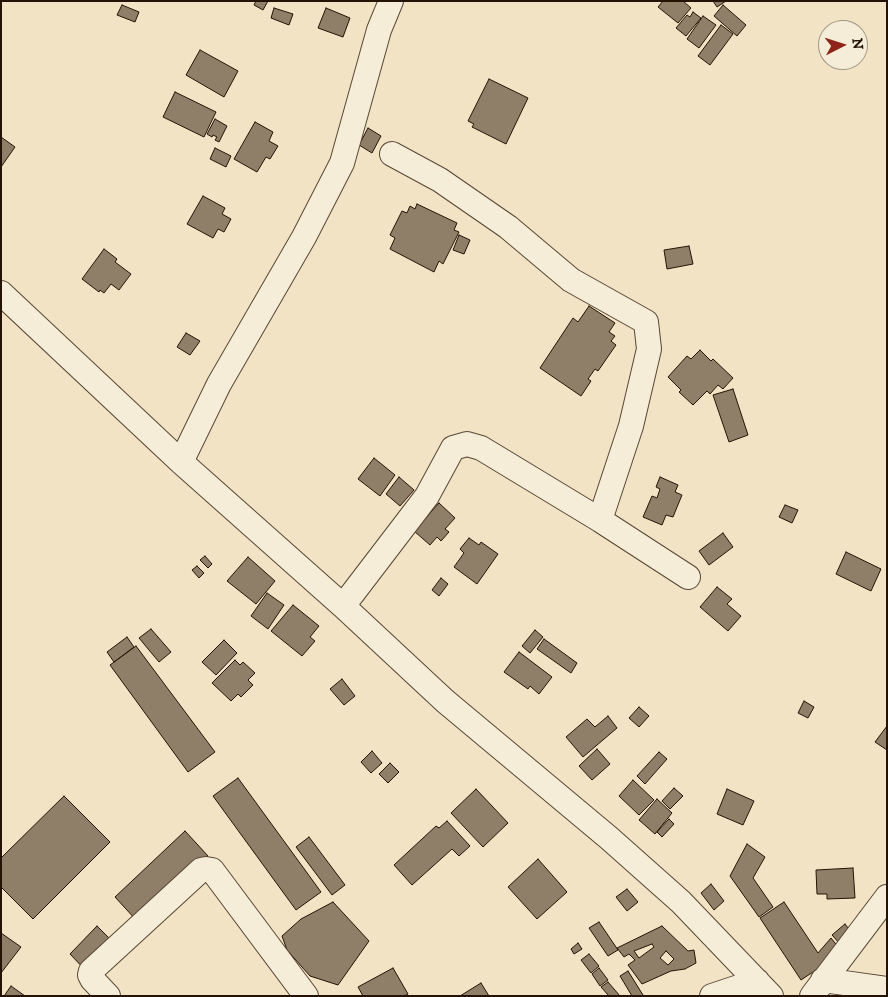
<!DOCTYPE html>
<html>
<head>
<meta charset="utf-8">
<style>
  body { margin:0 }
  #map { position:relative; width:888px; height:997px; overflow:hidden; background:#f1e3c4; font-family:"IM FELL DW Pica",serif }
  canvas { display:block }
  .frame { position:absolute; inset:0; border:2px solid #241305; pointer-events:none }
  .north { position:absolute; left:818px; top:20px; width:50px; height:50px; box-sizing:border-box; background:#f6edd9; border:1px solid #a29684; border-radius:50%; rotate:85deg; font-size:14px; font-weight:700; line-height:20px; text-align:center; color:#241305 }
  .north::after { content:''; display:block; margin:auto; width:18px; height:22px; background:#8f2418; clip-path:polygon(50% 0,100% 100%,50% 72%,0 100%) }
</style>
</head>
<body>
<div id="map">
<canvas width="888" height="997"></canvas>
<div class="frame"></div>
<div class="north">N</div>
</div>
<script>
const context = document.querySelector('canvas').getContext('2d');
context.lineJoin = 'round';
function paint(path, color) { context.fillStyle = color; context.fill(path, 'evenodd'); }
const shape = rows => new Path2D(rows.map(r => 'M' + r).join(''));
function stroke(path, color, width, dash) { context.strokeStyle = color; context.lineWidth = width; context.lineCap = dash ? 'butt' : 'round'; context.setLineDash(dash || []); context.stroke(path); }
const building = shape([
  [256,1,268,1,263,10,254,5,256,1],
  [663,1,683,1,691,8,678,23,658,7,663,1],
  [713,1,726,1,717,7,713,1],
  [122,5,139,12,135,22,117,15,122,5],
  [723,5,746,25,737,36,714,16,723,5],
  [274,8,293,14,289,25,271,18,274,8],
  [326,8,350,18,343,37,318,28,326,8],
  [693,12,701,18,686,36,676,28,687,15,690,17,693,12],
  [703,16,716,25,699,48,687,39,703,16],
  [721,25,733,34,710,65,698,56,721,25],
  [200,50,238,71,224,97,186,75,200,50],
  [489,79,528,98,506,144,472,127,474,124,468,121,489,79],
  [175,92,216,112,204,137,163,117,175,92],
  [215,119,227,126,219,142,215,140,217,137,213,135,212,137,207,134,215,119],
  [255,122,273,132,269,141,278,146,270,159,266,157,257,172,234,159,255,122],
  [368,128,381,136,372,153,359,145,368,128],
  [1,137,15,147,1,167,1,137],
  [215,148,231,156,226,167,210,159,215,148],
  [203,196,225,208,222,214,231,219,224,232,218,229,213,238,187,224,203,196],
  [417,204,457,223,454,230,459,232,443,264,439,261,434,272,390,249,395,238,390,235,402,211,407,213,410,206,415,209,417,204],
  [459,235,470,240,464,254,453,250,459,235],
  [689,246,693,264,667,269,664,250,689,246],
  [104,249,117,259,115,262,131,274,119,290,111,284,104,293,100,290,99,292,82,279,104,249],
  [589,306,615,323,609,332,615,336,611,341,616,345,598,371,595,369,588,379,591,381,581,396,540,368,573,318,578,322,589,306],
  [186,333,200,341,190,355,177,347,186,333],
  [700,350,711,361,713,359,733,378,723,389,718,385,710,394,707,391,693,405,679,392,681,390,668,377,687,356,691,359,700,350],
  [733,389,748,435,729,442,713,395,733,389],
  [374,458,395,475,380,496,358,479,374,458],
  [399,477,414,490,400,506,386,494,399,477],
  [660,477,678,485,675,492,682,495,673,517,666,515,662,525,643,517,652,496,657,498,660,489,656,487,660,477],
  [439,503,455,518,445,529,449,532,441,541,437,537,430,545,414,531,439,503],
  [785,505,798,510,792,523,779,517,785,505],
  [723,533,733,547,709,565,699,551,723,533],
  [469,538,479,545,481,542,498,554,477,584,454,567,464,553,460,549,469,538],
  [846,552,881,569,871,591,836,574,846,552],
  [205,556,212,564,208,568,200,560,205,556],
  [248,557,275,581,256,604,227,581,248,557],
  [197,566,204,573,199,578,192,570,197,566],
  [441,578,448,584,439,596,432,590,441,578],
  [717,587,732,599,727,604,741,616,728,631,700,607,717,587],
  [267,593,284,605,268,629,251,616,267,593],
  [293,605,319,626,310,637,315,641,302,656,271,631,293,605],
  [151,629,171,652,159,662,139,638,151,629],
  [535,630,543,637,530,653,522,646,535,630],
  [127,637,134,647,114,662,107,652,127,637],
  [544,639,577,663,571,673,537,649,544,639],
  [224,640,237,653,216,675,202,662,224,640],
  [136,646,215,752,188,772,110,665,136,646],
  [519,652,552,677,539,694,530,686,528,689,504,672,519,652],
  [235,660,240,665,243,662,255,673,248,680,253,685,241,697,238,694,231,701,212,683,235,660],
  [342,679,355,696,344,705,330,689,342,679],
  [804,701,814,707,808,718,798,713,804,701],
  [639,707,649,716,639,727,629,718,639,707],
  [608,716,617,728,583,757,566,737,587,719,595,727,608,716],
  [887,726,887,750,875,742,887,726],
  [597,749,610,764,592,780,579,766,597,749],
  [372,751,382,763,371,773,361,762,372,751],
  [659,752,667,759,645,784,637,776,659,752],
  [390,763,399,772,388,783,379,774,390,763],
  [238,778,321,892,296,910,213,796,238,778],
  [633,780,654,800,639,815,619,796,633,780],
  [674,788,683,796,670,809,662,801,674,788],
  [476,789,508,823,483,847,451,813,476,789],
  [727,789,754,801,743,825,717,814,727,789],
  [64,796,110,842,33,919,1,887,1,858,64,796],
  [657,799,672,813,655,834,639,820,657,799],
  [669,819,674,824,662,837,657,832,669,819],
  [447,821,470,846,459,856,452,849,412,885,394,865,436,826,439,828,447,821],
  [185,831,208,856,137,921,115,897,185,831],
  [309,837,345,885,332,895,296,847,309,837],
  [747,844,765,857,753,878,773,907,759,917,730,876,747,844],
  [538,859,567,892,537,919,508,887,538,859],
  [853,868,855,898,827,899,827,894,817,894,816,870,853,868],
  [711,884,724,901,714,910,701,893,711,884],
  [627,889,638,902,627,911,616,897,627,889],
  [333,902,369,941,338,985,310,976,287,950,282,936,301,919,333,902],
  [784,902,818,953,831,938,839,948,825,964,801,980,760,918,784,902],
  [599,922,618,950,608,956,589,928,599,922],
  [845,924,852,933,840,944,832,935,845,924],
  [97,926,116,945,88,973,70,954,97,926],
  [662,926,688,951,694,950,696,963,685,969,671,971,642,984,628,965,635,960,629,954,624,957,617,948,662,926],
  [652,944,654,947,639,958,634,951,652,944],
  [666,951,674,959,668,965,660,958,666,951],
  [1,933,21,947,1,973,1,933],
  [578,943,582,949,574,954,571,949,578,943],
  [589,954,599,966,591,973,581,960,589,954],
  [393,968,408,994,404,996,363,996,358,987,393,968],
  [599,968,608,980,600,986,592,974,599,968],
  [628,971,643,995,641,996,632,996,620,976,628,971],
  [608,982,620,996,609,996,601,987,608,982],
  [481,983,489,996,460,996,481,983],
  [11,986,25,996,4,996,11,986]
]);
paint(building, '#8f7f68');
stroke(building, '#241305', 1);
const minor = shape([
  [392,154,440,180,508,227,571,280,646,322,649,349,631,426,600,520],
  [1,293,181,462,343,606,445,701,609,838,681,902,771,996],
  [181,462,219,384,304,237,342,163,379,30,391,1],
  [343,606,427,496,453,448,467,444,481,448,600,520,688,577],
  [823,980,887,989],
  [108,996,92,979,90,975,91,971,201,870,206,869,212,870,306,996],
  [712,996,757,981],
  [812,996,887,897]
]);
stroke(minor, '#574735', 26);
stroke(minor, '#f6edd9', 24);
</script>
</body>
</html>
